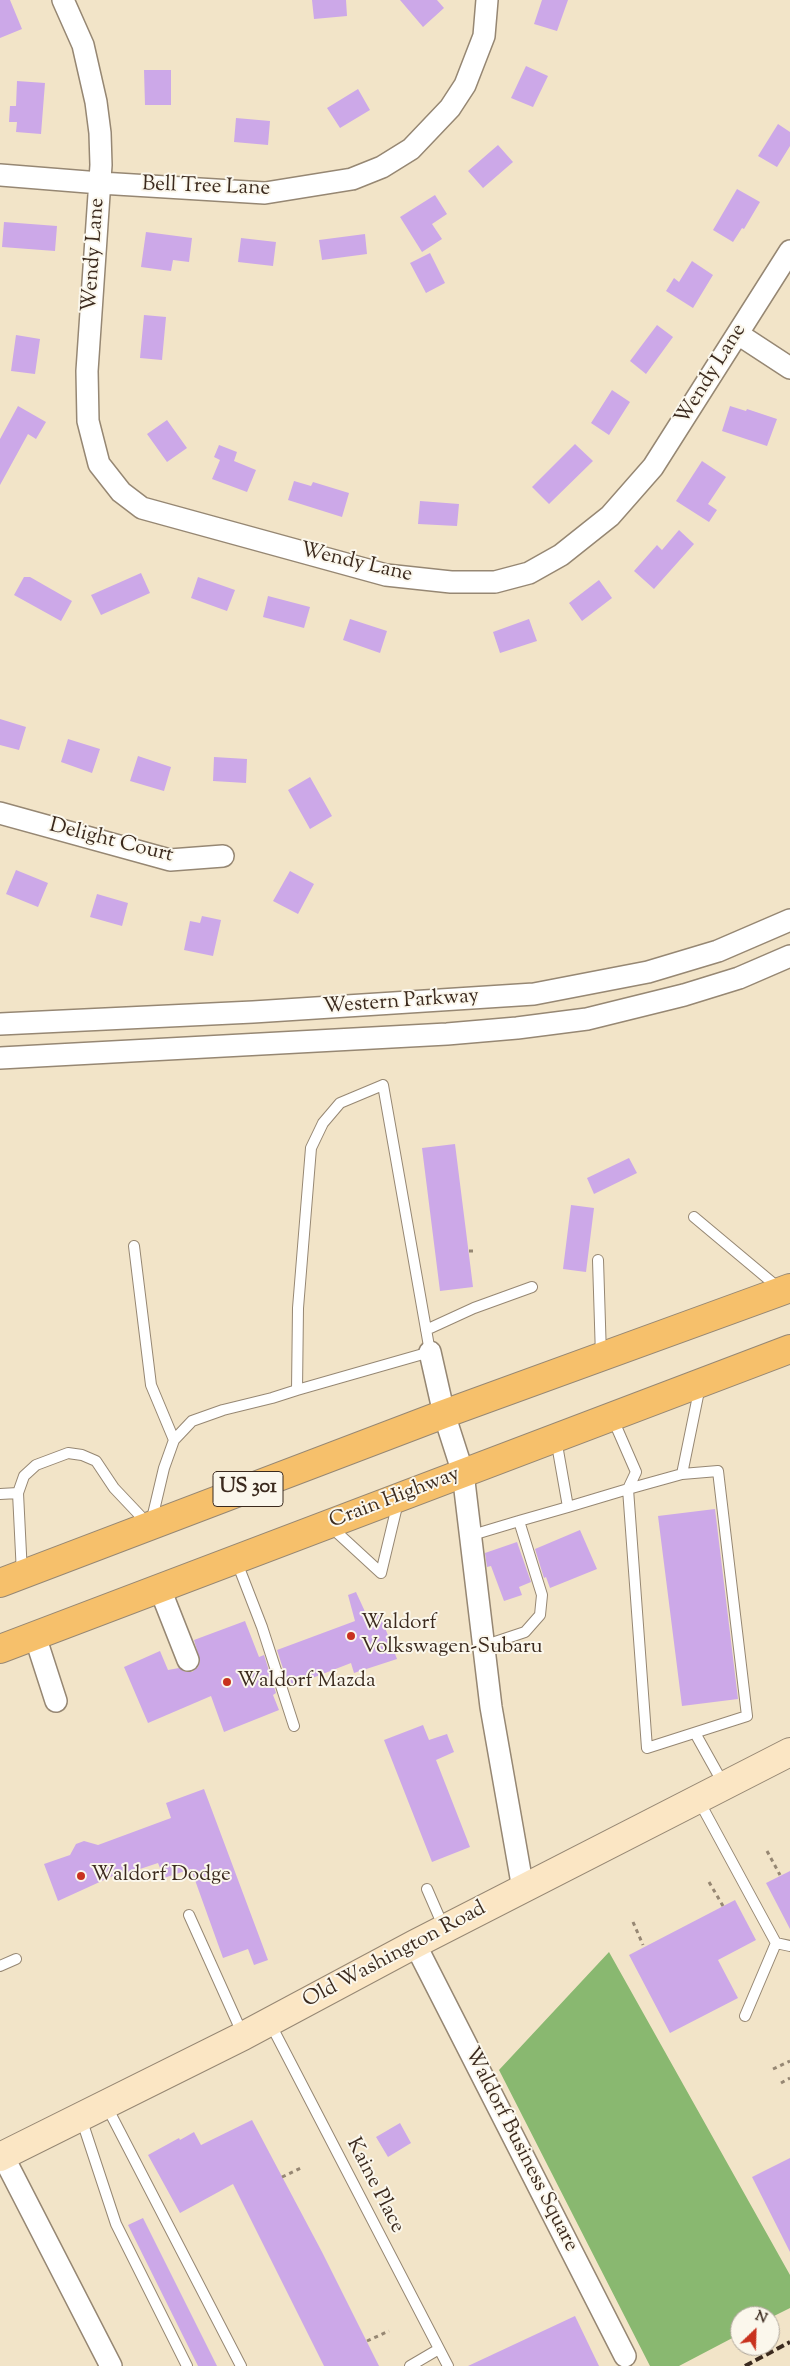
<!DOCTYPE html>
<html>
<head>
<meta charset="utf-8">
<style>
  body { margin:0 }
  #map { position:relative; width:790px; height:2366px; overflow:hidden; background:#f2e4c8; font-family:"Sorts Mill Goudy",serif }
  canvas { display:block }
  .north { position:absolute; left:730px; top:2306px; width:50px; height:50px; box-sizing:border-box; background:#fbf7ec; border:1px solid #aea59a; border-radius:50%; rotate:24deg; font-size:14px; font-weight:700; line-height:20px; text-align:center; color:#3b2a1e }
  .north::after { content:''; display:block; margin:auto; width:18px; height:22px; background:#c8321e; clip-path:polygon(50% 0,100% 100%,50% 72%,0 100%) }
</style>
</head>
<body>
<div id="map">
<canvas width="790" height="2366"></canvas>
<div class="north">N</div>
</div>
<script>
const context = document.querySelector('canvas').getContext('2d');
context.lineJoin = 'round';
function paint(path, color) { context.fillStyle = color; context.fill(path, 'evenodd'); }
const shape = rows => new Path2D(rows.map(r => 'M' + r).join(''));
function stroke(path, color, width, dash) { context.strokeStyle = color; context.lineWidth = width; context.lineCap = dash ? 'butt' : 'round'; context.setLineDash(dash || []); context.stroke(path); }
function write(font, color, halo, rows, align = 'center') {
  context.font = font + ' "Sorts Mill Goudy",serif'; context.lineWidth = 4; context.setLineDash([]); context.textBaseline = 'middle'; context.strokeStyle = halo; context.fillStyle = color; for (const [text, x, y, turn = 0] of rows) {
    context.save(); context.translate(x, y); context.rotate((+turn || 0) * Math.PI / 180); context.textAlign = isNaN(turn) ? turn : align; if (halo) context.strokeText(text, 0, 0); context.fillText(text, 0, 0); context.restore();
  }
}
paint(shape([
  [609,1952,790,2275,790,2308,770,2318,770,2316,740,2316,740,2334,679,2366,650,2366,499,2070]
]), '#89b870');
paint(shape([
  [0,0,10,0,22,29,0,38],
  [312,0,346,0,347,16,314,19],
  [400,0,437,0,444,8,423,27],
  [542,0,568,0,557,31,534,24],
  [526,66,548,76,533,107,511,98],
  [144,70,171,70,171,105,145,105],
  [17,81,45,83,41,134,16,132,17,122,9,122,10,106,16,106],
  [358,89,370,110,340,128,327,108],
  [236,118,270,121,268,145,234,142],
  [778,124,790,132,790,146,777,167,758,156],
  [498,145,513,162,483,188,468,171],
  [737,189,760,202,744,229,742,228,733,242,713,230],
  [435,195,447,214,432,224,442,239,422,252,400,217],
  [4,222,57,226,55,251,2,247],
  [146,232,192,238,189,262,173,260,171,271,141,267],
  [365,234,367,254,322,260,319,240],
  [241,238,276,242,273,266,238,262],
  [430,253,445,283,426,293,410,263],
  [692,261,713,275,693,308,666,291,674,278,679,282],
  [144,315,166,317,162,360,140,358],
  [657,325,673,337,646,374,630,361],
  [16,335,40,339,35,374,11,371],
  [612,390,630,402,609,435,591,423],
  [18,406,46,422,36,439,28,434,0,485,0,439],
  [730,406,746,411,747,409,777,419,767,446,722,431],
  [167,420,187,448,167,462,147,434],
  [575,444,593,461,549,504,532,487],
  [219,445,237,452,234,461,256,470,247,492,212,479,220,460,214,457],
  [702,461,726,477,708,504,717,510,709,522,676,501],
  [294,481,311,486,313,482,349,493,342,517,288,500],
  [420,501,459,504,457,526,418,524],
  [679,530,694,544,654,589,634,571,657,545,662,550],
  [141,573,150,593,101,615,91,595],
  [24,577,30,577,72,601,61,621,14,595],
  [198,577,235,590,227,611,191,598],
  [599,580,612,598,582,621,569,603],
  [268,596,310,607,304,628,263,617],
  [350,619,387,631,380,653,343,640],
  [529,619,537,641,500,653,493,632],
  [0,719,26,727,19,750,0,745],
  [68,739,100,749,92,773,61,762],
  [138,756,171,767,164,791,130,781],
  [214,757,247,759,246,783,213,781],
  [310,777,332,816,310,829,288,790],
  [16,870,48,883,38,907,6,894],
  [290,871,314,884,298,914,273,901],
  [97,894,128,903,122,926,90,917],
  [202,916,221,920,213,956,184,950,190,921,200,923],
  [455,1144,473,1287,440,1291,422,1148],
  [629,1158,637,1173,594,1194,587,1178],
  [571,1205,594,1208,586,1272,563,1269],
  [715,1509,738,1699,682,1706,658,1516],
  [580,1530,597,1569,550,1588,546,1577,544,1578,535,1549],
  [517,1542,531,1582,519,1587,522,1595,504,1601,491,1566,487,1567,485,1553],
  [356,1592,367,1616,379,1612,397,1659,354,1673,351,1663,289,1687,277,1650,355,1621,348,1595],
  [245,1621,259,1657,264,1655,276,1693,273,1695,279,1710,224,1732,211,1696,148,1723,124,1667,160,1651,168,1670,179,1668,186,1672,192,1672,198,1667,200,1661,194,1640],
  [423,1725,429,1740,447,1734,454,1752,436,1760,470,1847,432,1862,384,1740],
  [204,1789,268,1960,254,1965,248,1949,223,1958,191,1869,164,1878,158,1863,116,1877,115,1875,58,1901,44,1864,70,1855,76,1844,84,1841,98,1845,171,1818,166,1803],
  [790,1871,790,1929,766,1883],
  [735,1900,756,1940,718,1960,738,1998,670,2033,629,1955],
  [252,2120,322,2252,379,2366,324,2366,233,2184,180,2213,148,2155,179,2138,180,2140,194,2132,201,2145],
  [400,2123,411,2143,388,2157,376,2137],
  [790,2158,790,2252,752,2177],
  [143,2218,217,2366,198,2366,128,2225],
  [575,2316,599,2366,468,2366]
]), '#cca8e8');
const lane = shape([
  [694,1217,780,1289],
  [134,1246,151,1385,174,1440],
  [598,1260,601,1356],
  [426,1330,474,1308,532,1287],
  [556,1439,568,1507],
  [682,1474,700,1386],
  [0,1494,18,1493],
  [151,1523,164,1468,174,1440,192,1421,223,1410,272,1398,297,1390,430,1352,383,1085,340,1103,323,1123,311,1148,298,1308,297,1390],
  [331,1527,381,1573,398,1502],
  [469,1536,519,1521,568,1507,628,1489,682,1474,718,1471,747,1716,647,1748,628,1489,636,1472,612,1417],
  [236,1560,262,1627,294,1726],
  [22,1574,18,1493,24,1476,36,1465,68,1453,82,1455,96,1461,114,1488,149,1525],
  [483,1646,525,1632,540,1615,542,1595,519,1521],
  [695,1733,724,1785],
  [699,1801,776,1943,790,1946],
  [427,1889,444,1928],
  [189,1915,243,2035],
  [0,1966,16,1959],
  [745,2016,776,1943],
  [270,2023,448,2366],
  [106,2105,241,2366],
  [81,2118,116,2224,187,2366],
  [410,2366,439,2349]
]);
const street = shape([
  [63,0,83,45,96,102,100,133,101,165,87,371,88,421,99,464,121,492,142,508,386,575,451,582,495,582,529,573,561,555,610,516,653,467,790,251],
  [0,175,100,183,265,193,352,179,382,167,411,149,450,108,465,85,484,36,487,0],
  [738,334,790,368],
  [0,813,170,860,223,856],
  [0,1024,253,1012,534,994,648,972,718,951,790,920],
  [0,1058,447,1034,517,1028,587,1019,684,995,739,978,790,956],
  [430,1352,444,1414,463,1473,491,1707,523,1889],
  [160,1589,188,1660],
  [35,1636,56,1701],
  [415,1944,625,2356],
  [3,2156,111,2366]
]);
const secondary = shape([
  [0,2157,243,2036,415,1944,790,1752]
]);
const highway = shape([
  [0,1583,444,1414,790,1288],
  [0,1649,790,1349]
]);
stroke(lane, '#968773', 12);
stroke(street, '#968773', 24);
stroke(secondary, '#968773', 30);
stroke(highway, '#968773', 30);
stroke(shape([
  [469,1251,474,1251],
  [767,1851,780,1875],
  [709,1882,723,1906],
  [633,1922,643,1945],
  [773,2069,790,2061],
  [781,2083,790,2078],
  [282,2177,303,2167],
  [367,2341,389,2331]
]), '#968773', 3, [4, 4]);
stroke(lane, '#fff', 10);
stroke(street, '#fff', 21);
stroke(secondary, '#fbe6c4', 28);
stroke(highway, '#f6c06b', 28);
stroke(shape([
  [745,2366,790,2342]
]), '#3b2a1e', 4, [8, 4]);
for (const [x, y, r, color] of [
  [351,1636,5,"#c8321e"],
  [227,1682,5,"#c8321e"],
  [81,1876,5,"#c8321e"]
]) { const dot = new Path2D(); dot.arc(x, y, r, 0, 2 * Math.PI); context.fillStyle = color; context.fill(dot); stroke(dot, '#fbf7ec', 2); }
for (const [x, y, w] of [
  [248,1489,70]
]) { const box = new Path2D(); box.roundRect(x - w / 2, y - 17.5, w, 35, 4); context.fillStyle = '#fbf7ec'; context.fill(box); stroke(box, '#3b2a1e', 1); }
write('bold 20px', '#3b2a1e', null, [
  ["US 301",248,1489]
]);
write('21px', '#3b2a1e', '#fbf7ec', [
  ["Bell Tree Lane",206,188,2],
  ["Wendy Lane",95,255,-86],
  ["Wendy Lane",712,375,-58],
  ["Wendy Lane",356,564,13],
  ["Delight Court",111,842,14],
  ["Western Parkway",401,1003,-4],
  ["Crain Highway",395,1499,-21],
  ["Old Washington Road",395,1956,-28],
  ["Waldorf Business Square",520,2150,63],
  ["Kaine Place",374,2186,63]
]);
write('21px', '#3b2a1e', '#fbf7ec', [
  ["Waldorf",361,1624],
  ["Volkswagen-Subaru",361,1648],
  ["Waldorf Mazda",237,1682],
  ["Waldorf Dodge",91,1876]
], 'left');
</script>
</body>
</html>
